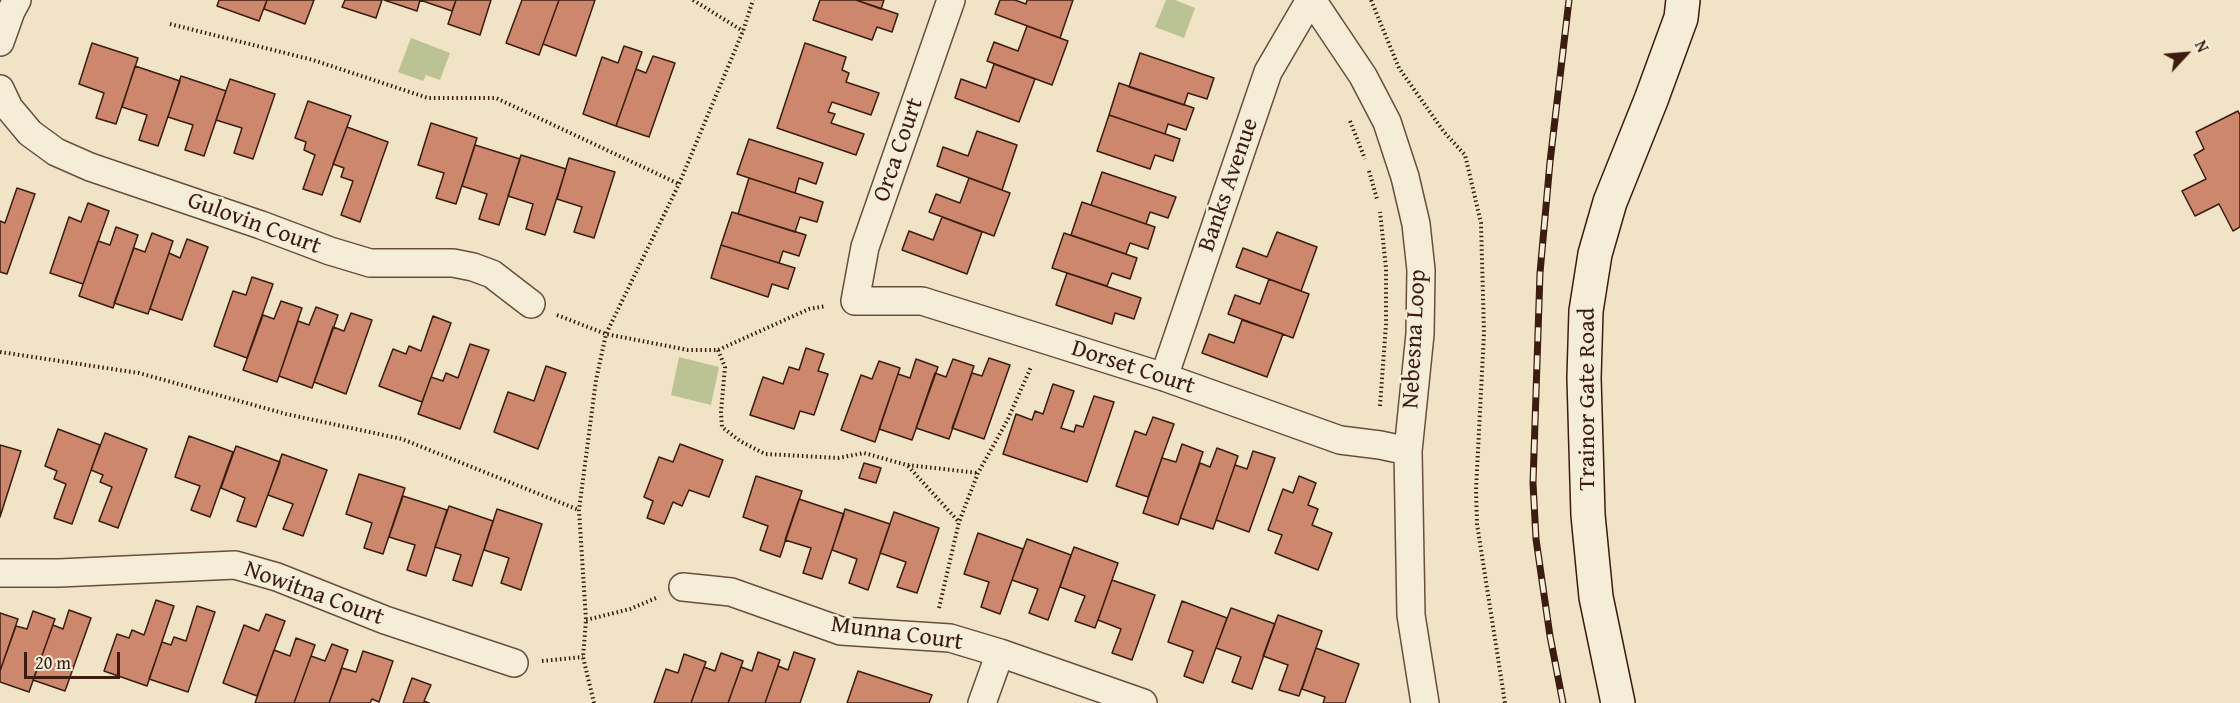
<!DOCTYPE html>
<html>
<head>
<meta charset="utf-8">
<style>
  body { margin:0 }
  #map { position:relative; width:2240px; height:703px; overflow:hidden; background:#f1e3c5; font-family:"Gentium Book Plus",serif }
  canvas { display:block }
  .north { position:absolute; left:2156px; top:24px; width:60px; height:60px; -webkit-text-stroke:4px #f6edd9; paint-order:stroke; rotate:64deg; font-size:16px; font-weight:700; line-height:24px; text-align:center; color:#3b1c0f }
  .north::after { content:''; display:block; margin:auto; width:21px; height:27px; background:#3b1c0f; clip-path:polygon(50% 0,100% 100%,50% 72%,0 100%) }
  .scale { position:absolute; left:24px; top:652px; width:96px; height:27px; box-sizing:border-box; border:3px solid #3b1c0f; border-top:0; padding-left:8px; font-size:18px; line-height:21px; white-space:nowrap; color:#3b1c0f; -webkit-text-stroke:4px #f6edd9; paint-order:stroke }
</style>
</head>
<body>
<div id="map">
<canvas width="2240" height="703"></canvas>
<div class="north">N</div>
<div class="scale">20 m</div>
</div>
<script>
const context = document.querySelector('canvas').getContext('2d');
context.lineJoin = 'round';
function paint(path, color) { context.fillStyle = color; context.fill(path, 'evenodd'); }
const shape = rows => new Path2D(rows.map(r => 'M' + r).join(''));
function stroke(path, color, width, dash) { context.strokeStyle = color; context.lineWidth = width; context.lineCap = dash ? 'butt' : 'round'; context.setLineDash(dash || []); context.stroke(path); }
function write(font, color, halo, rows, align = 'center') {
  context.font = font + ' "Gentium Book Plus",serif'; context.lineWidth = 5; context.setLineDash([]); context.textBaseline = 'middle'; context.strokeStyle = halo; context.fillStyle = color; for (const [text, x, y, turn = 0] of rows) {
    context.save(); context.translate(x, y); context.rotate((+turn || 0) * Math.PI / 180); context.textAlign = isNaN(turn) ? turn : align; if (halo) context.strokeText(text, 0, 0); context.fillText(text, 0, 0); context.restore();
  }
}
paint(shape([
  [1166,0,1175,0,1195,8,1184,38,1155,27],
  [411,38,450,53,440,80,426,75,423,81,398,72],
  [679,357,719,367,711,405,671,395]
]), '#bbc394');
const building = shape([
  [219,0,267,0,259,21,217,6,219,0],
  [267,0,314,0,305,24,264,9,267,0],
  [345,0,382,0,376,18,342,7,345,0],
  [384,0,420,0,417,11,384,0],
  [420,0,456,0,452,11,420,0],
  [456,0,491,0,480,35,448,24,456,0],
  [522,0,559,0,539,55,506,43,522,0],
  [559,0,595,0,576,56,543,44,559,0],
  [820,0,856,0,898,14,892,32,877,27,872,40,813,20,820,0],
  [856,0,884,0,881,9,856,0],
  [1000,0,1015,0,1026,4,1027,0,1073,0,1060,38,995,14,1000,0],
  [1027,26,1068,41,1052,85,987,61,994,42,1018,51,1027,26],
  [92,43,138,58,116,124,96,118,104,93,79,84,92,43],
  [805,43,846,57,842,70,849,73,846,82,879,93,871,115,832,102,828,112,835,114,831,123,864,134,856,155,777,128,805,43],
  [624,46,642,52,616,126,583,114,602,57,618,63,624,46],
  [1140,53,1214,78,1207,99,1188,93,1184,105,1129,87,1140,53],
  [653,56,675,63,649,137,616,126,636,69,646,73,653,56],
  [994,64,1035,79,1019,122,955,98,961,79,986,88,994,64],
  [135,66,180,81,158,146,139,140,147,115,122,107,135,66],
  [181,76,226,91,204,156,185,150,193,125,168,117,181,76],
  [230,79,275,94,253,159,234,153,242,128,216,120,230,79],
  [1119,83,1194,108,1186,130,1168,124,1165,134,1109,115,1119,83],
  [308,101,351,116,322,195,303,189,315,155,304,150,306,142,295,138,308,101],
  [2238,111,2240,115,2240,227,2233,231,2219,204,2195,216,2182,191,2206,179,2194,155,2204,149,2196,132,2238,111],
  [1109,115,1180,139,1173,161,1155,155,1150,169,1097,151,1109,115],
  [431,123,477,138,456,204,436,198,444,173,418,165,431,123],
  [347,127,388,142,360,222,341,215,353,181,341,177,344,168,333,164,347,127],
  [977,131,1017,145,1002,190,937,166,943,147,968,156,977,131],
  [749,139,823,163,816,184,799,178,795,193,737,174,749,139],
  [475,145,520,159,499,225,479,219,487,194,462,186,475,145],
  [521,155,566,169,545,235,526,229,533,204,508,196,521,155],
  [569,158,615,172,594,238,574,232,582,207,557,199,569,158],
  [1102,172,1176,197,1168,218,1150,212,1146,224,1091,205,1102,172],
  [749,178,823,202,817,222,800,217,795,232,738,214,749,178],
  [969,178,1010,193,994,236,929,212,936,194,960,203,969,178],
  [17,188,35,194,7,274,0,272,0,221,5,223,17,188],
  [1082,202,1155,227,1148,249,1130,243,1126,254,1071,235,1082,202],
  [88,203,109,211,83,284,50,273,69,217,81,222,88,203],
  [732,212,806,235,799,256,783,251,779,263,721,245,732,212],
  [942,217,982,232,967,274,902,250,909,231,933,240,942,217],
  [116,227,138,235,113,308,79,296,98,241,110,245,116,227],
  [1277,232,1317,247,1301,291,1236,267,1243,248,1267,257,1277,232],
  [152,233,173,241,148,314,114,303,134,248,145,252,152,233],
  [1064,233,1137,258,1130,279,1112,273,1107,286,1052,268,1064,233],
  [187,239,208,247,182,320,150,309,169,253,180,258,187,239],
  [721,245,795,268,788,289,772,284,768,297,711,278,721,245],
  [1067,273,1141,298,1134,319,1115,313,1112,324,1056,305,1067,273],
  [252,277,273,284,247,358,214,346,233,291,246,295,252,277],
  [1269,279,1309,294,1293,338,1228,314,1235,295,1260,304,1269,279],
  [281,301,302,308,277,382,243,370,263,315,274,319,281,301],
  [316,307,338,315,312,388,279,376,298,321,309,325,316,307],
  [351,313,372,320,346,394,314,382,333,327,344,331,351,313],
  [433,316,451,323,422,402,379,386,393,349,406,354,409,346,421,351,433,316],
  [1242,320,1283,334,1267,377,1202,353,1209,334,1234,343,1242,320],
  [470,344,489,350,460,429,418,414,431,377,443,381,446,373,458,378,470,344],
  [806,348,824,354,818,371,828,374,814,415,800,411,794,429,750,415,763,377,783,384,789,367,799,370,806,348],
  [989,358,1010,365,984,439,952,428,972,373,982,376,989,358],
  [916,359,938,367,912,440,879,429,898,374,910,378,916,359],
  [953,359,974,366,949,439,916,428,935,373,946,377,953,359],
  [879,361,900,368,875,442,841,430,861,375,872,379,879,361],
  [546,366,566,373,538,449,494,432,508,392,534,401,546,366],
  [1053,384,1074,391,1061,428,1074,432,1076,425,1083,427,1094,396,1114,402,1087,482,1003,454,1016,414,1032,420,1035,411,1043,414,1053,384],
  [1153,417,1174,424,1148,497,1116,486,1135,431,1146,435,1153,417],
  [58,429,100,445,72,524,54,518,66,484,54,479,57,471,45,466,58,429],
  [105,433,147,449,118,528,99,521,112,487,100,482,103,475,91,470,105,433],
  [189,436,233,452,210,517,191,510,200,486,175,477,189,436],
  [680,444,723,460,709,497,689,490,682,506,673,502,664,524,647,518,653,501,644,497,659,457,673,462,680,444],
  [1182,444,1203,452,1178,525,1143,513,1162,458,1176,462,1182,444],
  [0,445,21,451,0,517,0,445],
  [236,446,280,462,256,527,237,521,245,498,221,488,236,446],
  [1217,448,1238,456,1213,529,1180,518,1200,463,1210,467,1217,448],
  [1253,451,1275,458,1249,532,1216,520,1235,465,1247,469,1253,451],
  [282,454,327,470,303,536,283,529,293,504,268,495,282,454],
  [864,463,881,468,876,483,859,478,864,463],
  [359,474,405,488,383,554,364,548,372,523,346,514,359,474],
  [756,476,802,491,780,557,760,550,768,526,743,517,756,476],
  [1299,476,1316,483,1308,505,1318,509,1312,525,1332,533,1318,570,1275,553,1282,535,1268,530,1283,489,1293,493,1299,476],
  [403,496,447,510,426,576,407,570,415,545,389,537,403,496],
  [799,499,844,514,822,579,803,573,811,548,785,540,799,499],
  [449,506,493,521,472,586,453,580,461,555,435,547,449,506],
  [497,509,542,524,521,590,501,583,509,558,484,550,497,509],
  [845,509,890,524,868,590,849,583,857,559,832,550,845,509],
  [894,512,939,528,917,593,897,587,906,562,880,553,894,512],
  [978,533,1023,549,1000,614,981,607,989,582,964,574,978,533],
  [1027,539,1071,555,1048,620,1029,613,1038,589,1012,580,1027,539],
  [1074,547,1118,563,1095,628,1075,621,1085,596,1060,587,1074,547],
  [1112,580,1155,595,1132,660,1112,653,1121,629,1098,620,1112,580],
  [156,600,174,606,147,686,104,671,117,634,129,638,132,630,144,635,156,600],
  [1182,601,1227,618,1203,683,1184,676,1193,651,1168,642,1182,601],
  [197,606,215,612,188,692,149,679,162,642,171,645,174,637,186,641,197,606],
  [1231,608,1275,624,1252,689,1232,682,1241,657,1216,648,1231,608],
  [69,610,91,618,65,691,33,680,53,625,63,629,69,610],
  [33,611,55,619,29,692,0,682,0,671,16,626,27,629,33,611],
  [0,613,18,619,0,671,0,613],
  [266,614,285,621,257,696,223,683,244,625,259,631,266,614],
  [1278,615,1322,631,1299,696,1279,690,1288,665,1263,656,1278,615],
  [296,638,315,645,294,703,255,703,274,650,290,656,296,638],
  [332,644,348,650,329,703,294,703,311,656,325,661,332,644],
  [1316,648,1359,664,1345,703,1323,703,1325,697,1302,689,1316,648],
  [363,651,393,661,379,702,372,699,370,703,329,703,342,668,356,672,363,651],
  [758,652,780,660,765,703,728,703,741,667,752,671,758,652],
  [794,652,815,659,800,703,765,703,778,666,788,670,794,652],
  [721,653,743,661,728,703,691,703,704,667,715,671,721,653],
  [684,654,706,662,691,703,654,703,666,669,678,673,684,654],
  [858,671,932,695,929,703,847,703,858,671],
  [412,678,431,685,424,701,429,703,403,703,412,678]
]);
paint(building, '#cc876c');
stroke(building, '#3b1c0f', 1.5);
const minor = shape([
  [951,0,865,247,855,301,922,301,1164,377,1340,440,1380,445,1408,451],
  [1312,0,1363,76,1387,122,1405,177,1416,224,1421,270,1420,334,1408,451,1411,615,1425,703],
  [0,42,11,11,17,0],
  [0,89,9,108,30,133,56,152,90,167,261,225,330,251,370,263,453,263,473,267,492,274,531,304],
  [1164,377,1268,72,1310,0],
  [0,573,59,573,235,565,277,577,385,620,514,663],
  [683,587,731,592,841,631,950,638,1000,653,1143,703],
  [982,703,1000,653]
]);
const secondary = shape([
  [1618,703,1596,597,1588,515,1584,378,1586,311,1595,254,1610,202,1651,100,1681,18,1683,0]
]);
stroke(minor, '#684e3c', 30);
stroke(secondary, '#3b1c0f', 36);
stroke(shape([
  [693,0,743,31],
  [1371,0,1399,68,1444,132,1465,155,1481,223,1484,333,1476,490,1477,524,1505,703],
  [170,24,313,60,428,98,496,98,679,184],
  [1350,121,1365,159],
  [1369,171,1377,199],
  [557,315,606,334,688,350,718,350,809,309,826,306],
  [718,350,725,367,721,412,722,427,740,441,765,454,838,458,864,453,907,465,978,473],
  [0,352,139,373,286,414,402,439,579,510],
  [1380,406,1386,324,1386,268,1380,212],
  [908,466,959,522],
  [939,608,959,522,978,473,1007,421,1031,367],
  [586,620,630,609,656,598],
  [542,661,583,657],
  [594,703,583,657,586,620,579,510,596,380,606,334,679,184,743,31,753,0]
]), '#3b1c0f', 4, [1.5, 3]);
stroke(minor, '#f6edd9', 27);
stroke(secondary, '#f6edd9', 33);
const rail = shape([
  [1563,703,1550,636,1536,539,1533,483,1540,273,1550,162,1569,0]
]);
stroke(rail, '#3b1c0f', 7);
stroke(rail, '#f6edd9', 4.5, [14]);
write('24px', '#3b1c0f', '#f6edd9', [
  ["Orca Court",899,150,-71],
  ["Banks Avenue",1229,185,-71],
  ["Gulovin Court",254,224,20],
  ["Nebesna Loop",1415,339,-87],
  ["Dorset Court",1133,368,18],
  ["Trainor Gate Road",1588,399,-90],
  ["Nowitna Court",314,594,20],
  ["Munna Court",897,634,8]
]);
</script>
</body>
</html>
